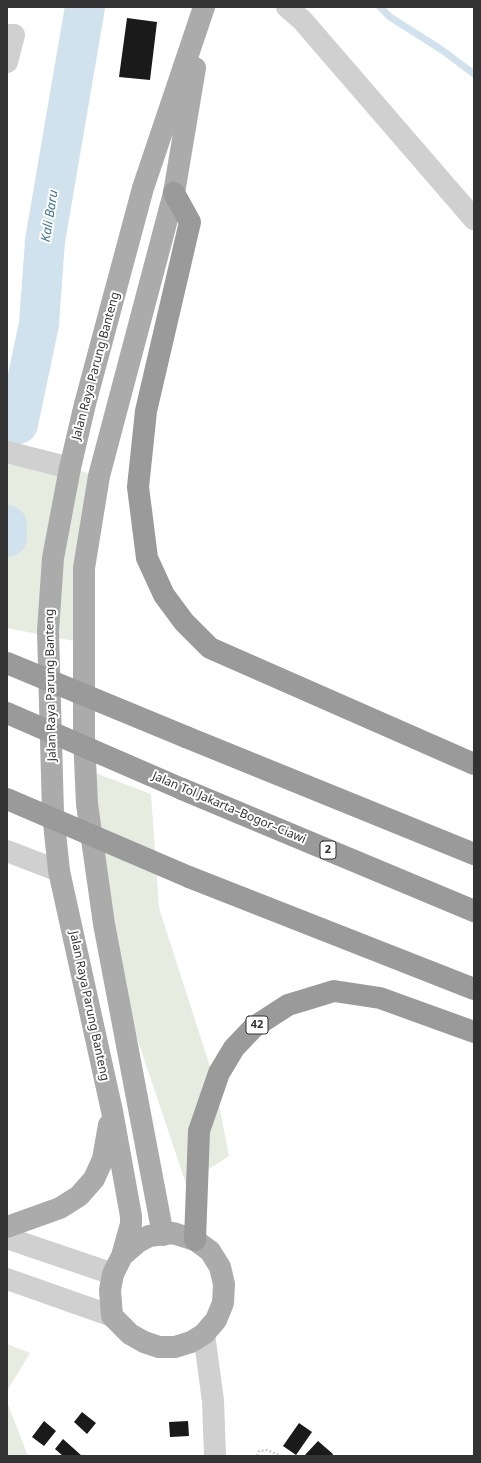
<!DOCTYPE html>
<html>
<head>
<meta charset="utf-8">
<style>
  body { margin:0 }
  #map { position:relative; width:481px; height:1463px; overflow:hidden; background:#fff; font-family:"Noto Sans",sans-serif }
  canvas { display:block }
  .frame { position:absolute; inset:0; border:8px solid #333; pointer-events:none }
</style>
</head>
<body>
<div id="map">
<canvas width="481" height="1463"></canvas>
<div class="frame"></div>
</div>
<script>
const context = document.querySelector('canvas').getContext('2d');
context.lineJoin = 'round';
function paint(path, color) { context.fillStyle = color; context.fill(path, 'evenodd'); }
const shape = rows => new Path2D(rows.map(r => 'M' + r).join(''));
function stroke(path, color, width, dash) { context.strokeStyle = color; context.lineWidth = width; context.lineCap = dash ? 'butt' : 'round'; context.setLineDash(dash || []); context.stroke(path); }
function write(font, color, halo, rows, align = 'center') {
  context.font = font + ' "Noto Sans",sans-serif'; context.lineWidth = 4; context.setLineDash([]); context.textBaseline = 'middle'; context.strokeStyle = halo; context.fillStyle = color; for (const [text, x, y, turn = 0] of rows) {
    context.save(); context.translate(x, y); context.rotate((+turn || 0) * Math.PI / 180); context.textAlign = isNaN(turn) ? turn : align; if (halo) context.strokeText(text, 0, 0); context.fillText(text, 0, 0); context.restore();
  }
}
paint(shape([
  [7,452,99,476,84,643,7,628],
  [90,771,151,794,159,908,214,1079,229,1156,186,1184,90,898],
  [7,1344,30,1353,7,1391],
  [7,1402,28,1456,7,1456]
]), '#e6ecdf');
stroke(shape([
  [380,7,390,17,442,50,474,74]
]), '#cfe2ee', 7);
stroke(shape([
  [18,424,39,324,45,241,85,7],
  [7,537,7,525]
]), '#cfe2ee', 40);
paint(shape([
  [127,18,157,22,150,80,119,77],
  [82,1412,96,1423,87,1434,74,1422],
  [44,1421,56,1431,44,1446,32,1437],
  [188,1421,189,1436,170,1437,169,1422],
  [299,1423,312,1432,296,1455,283,1446],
  [63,1439,82,1456,63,1456,55,1449],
  [318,1441,333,1454,332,1456,304,1456]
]), '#1a1a1a');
stroke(shape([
  [257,1456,259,1451,267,1450,281,1456]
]), '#cdcdcd', 2.5, [2, 2]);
stroke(shape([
  [287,7,302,20,474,219],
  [7,35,14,35,7,62],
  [7,452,70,468],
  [7,851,59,871],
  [7,1238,113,1274],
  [7,1279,112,1316],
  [204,1334,213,1401,215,1456]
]), '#d0d0d0', 22);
stroke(shape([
  [7,1227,60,1208,79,1196,94,1179,103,1159,109,1125],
  [173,1233,195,1240,210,1251,220,1267,224,1284,223,1303,216,1320,204,1334,191,1342,175,1347,159,1347,144,1342,130,1334,112,1316,110,1290,113,1274,122,1256,138,1242,149,1236,173,1233],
  [163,1235,104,924,87,804,84,737,84,568,99,476,174,193,195,68],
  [122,1256,131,1224,131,1216,112,1111,59,871,53,813,48,631,53,558,70,468,85,404,143,188,204,7]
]), '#ababab', 22);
stroke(shape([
  [174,193,190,222,146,411,138,487,147,558,164,595,184,622,210,648,474,764],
  [186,737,474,854],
  [182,789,474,911],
  [189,877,474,989],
  [195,1240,199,1131,219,1073,234,1048,254,1027,288,1005,334,991,380,998,474,1032]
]), '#9a9a9a', 22);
stroke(shape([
  [7,663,186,737],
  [7,713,182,789],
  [7,799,189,877]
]), '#9a9a9a', 22);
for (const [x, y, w] of [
  [328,850,16],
  [257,1025,22]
]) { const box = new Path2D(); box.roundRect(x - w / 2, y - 9, w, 18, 3); context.fillStyle = '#fff'; context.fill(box); stroke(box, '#333', 1); }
write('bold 11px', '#333', null, [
  ["2",328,850],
  ["42",257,1025]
]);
write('12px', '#333', '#fff', [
  ["Jalan Raya Parung Banteng",96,366,-75],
  ["Jalan Raya Parung Banteng",51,685,-91],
  ["Jalan Tol Jakarta–Bogor–Ciawi",229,808,23],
  ["Jalan Raya Parung Banteng",89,1006,78]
]);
write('italic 13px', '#3f7597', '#fff', [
  ["Kali Baru",50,216,-81]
]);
</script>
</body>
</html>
